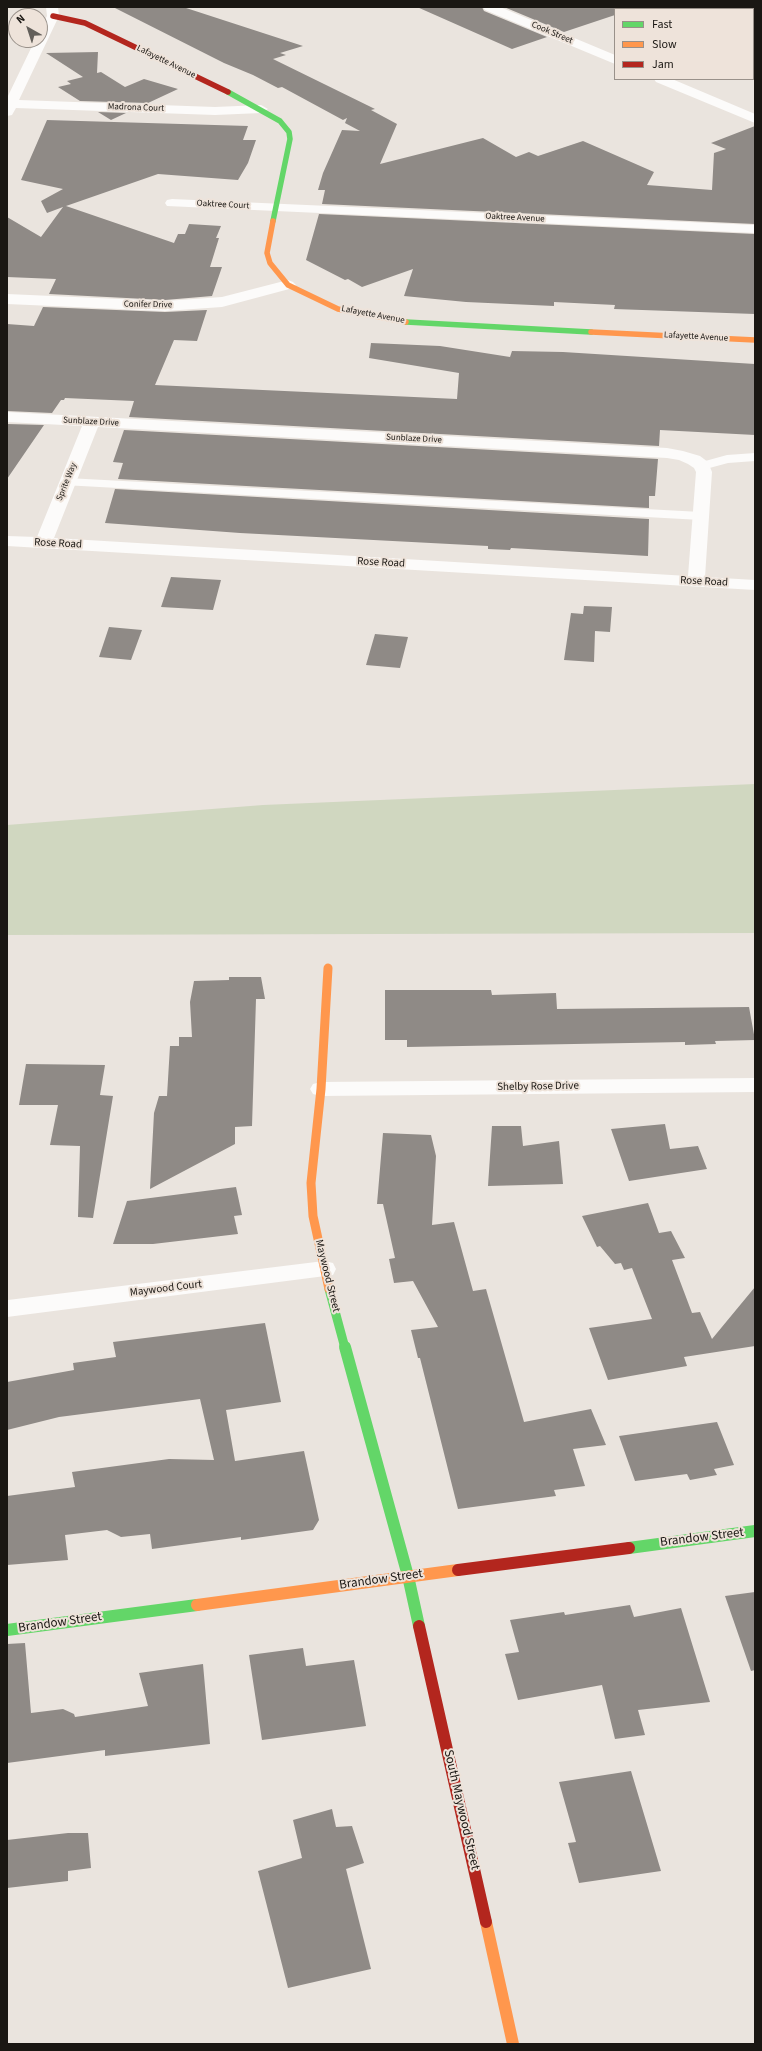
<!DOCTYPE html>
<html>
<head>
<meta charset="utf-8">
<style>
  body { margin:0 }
  #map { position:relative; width:762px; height:2051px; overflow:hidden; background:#eae4de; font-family:"Source Sans 3",sans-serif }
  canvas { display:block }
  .frame { position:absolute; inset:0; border:8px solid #1a1713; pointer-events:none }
  .legend { position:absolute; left:614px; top:8px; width:140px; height:72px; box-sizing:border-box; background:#eee3da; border:1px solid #99918a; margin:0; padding:5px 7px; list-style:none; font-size:12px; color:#1a1713 }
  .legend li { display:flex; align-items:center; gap:8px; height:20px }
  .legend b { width:20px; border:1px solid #99918a }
  .north { position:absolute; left:8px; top:8px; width:40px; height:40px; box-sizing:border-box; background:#eee3da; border:1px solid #99918a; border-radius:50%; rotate:321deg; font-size:11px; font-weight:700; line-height:16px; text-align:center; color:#1a1713 }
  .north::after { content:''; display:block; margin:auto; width:14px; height:18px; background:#635f5a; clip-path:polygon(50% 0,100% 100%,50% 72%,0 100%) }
</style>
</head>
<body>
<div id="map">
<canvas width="762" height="2051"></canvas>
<div class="frame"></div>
<ul class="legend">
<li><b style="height:5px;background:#63d668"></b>Fast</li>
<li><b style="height:5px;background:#ff974d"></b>Slow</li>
<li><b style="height:5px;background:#b3261e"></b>Jam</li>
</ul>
<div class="north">N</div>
</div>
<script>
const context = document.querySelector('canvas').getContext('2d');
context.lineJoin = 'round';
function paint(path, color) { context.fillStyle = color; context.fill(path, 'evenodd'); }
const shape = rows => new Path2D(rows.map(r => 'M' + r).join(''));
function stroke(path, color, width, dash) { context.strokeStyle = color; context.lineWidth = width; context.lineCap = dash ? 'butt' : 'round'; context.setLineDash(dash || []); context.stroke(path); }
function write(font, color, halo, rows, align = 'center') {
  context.font = font + ' "Source Sans 3",sans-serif'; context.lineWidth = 4; context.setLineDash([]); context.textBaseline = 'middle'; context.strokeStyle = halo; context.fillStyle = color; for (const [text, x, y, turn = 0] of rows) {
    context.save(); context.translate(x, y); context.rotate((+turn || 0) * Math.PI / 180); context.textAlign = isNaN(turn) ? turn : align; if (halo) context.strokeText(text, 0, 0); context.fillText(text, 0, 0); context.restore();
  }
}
paint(shape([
  [755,784,755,933,7,935,7,825,263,805]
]), '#d0d7c0');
paint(shape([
  [113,7,183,7,303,46,280,53,286,55,273,59,375,109,371,110,397,124,380,164,483,138,516,157,529,152,538,156,583,141,654,172,647,185,712,190,714,153,726,149,711,143,755,126,755,224,322,204,325,190,318,190,323,173,342,130,360,131,345,123,347,118,343,120,282,87,278,88,253,75,224,63],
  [417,7,482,7,484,11,547,37,512,49],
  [504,7,625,7,625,9,615,9,615,15,564,32],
  [98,52,97,73,101,72,125,87,144,79,178,89,148,103,80,101,58,87,71,84,67,81,83,77,46,53],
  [98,112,126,113,111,120],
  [47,120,248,126,243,140,256,140,248,163,238,180,158,174,66,206,174,243,178,234,185,234,189,224,221,226,216,238,219,238,210,267,222,267,212,296,165,300,49,294,56,279,7,277,7,217,41,237,63,207,47,213,41,201,63,189,21,180],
  [319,214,755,234,755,314,614,309,615,305,554,302,554,306,466,302,404,296,413,269,362,287,348,279,345,280,306,260],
  [43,307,165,312,207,310,197,341,174,340,155,385,457,399,459,373,369,358,371,343,440,346,510,357,512,351,563,352,755,364,755,435,660,430,659,446,129,417,134,401,65,398,64,400,61,400,52,413,7,411,7,324,34,326],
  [7,424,44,425,7,479],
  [124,430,658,459,655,496,649,496,649,508,118,479,123,463,113,462],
  [115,489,649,519,648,556,511,548,510,550,488,549,488,546,240,533,105,523],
  [171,577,221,580,213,610,161,607],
  [584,606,612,607,610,632,595,631,594,662,564,660,571,613,583,614],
  [109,627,142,630,131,660,99,657],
  [375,634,408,637,400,668,366,665],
  [229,977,261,977,265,999,256,999,252,1126,235,1127,235,1144,150,1189,154,1113,159,1096,167,1096,170,1046,179,1046,179,1037,192,1037,190,1002,194,981,229,980],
  [385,990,491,990,492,995,556,993,557,1009,749,1007,755,1040,715,1041,716,1044,685,1045,685,1042,407,1047,407,1040,385,1040],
  [26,1064,105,1065,100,1095,113,1096,93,1218,78,1217,80,1146,50,1145,58,1105,19,1105],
  [665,1124,670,1149,698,1146,707,1169,629,1181,611,1129],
  [492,1126,521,1126,523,1146,559,1141,563,1184,488,1186],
  [383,1133,431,1135,436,1156,432,1225,454,1222,473,1291,486,1289,524,1422,591,1409,606,1445,573,1449,585,1486,554,1490,556,1496,458,1509,420,1358,418,1358,411,1330,438,1327,413,1281,394,1283,389,1259,395,1258,383,1204,377,1204],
  [236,1187,242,1215,234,1216,238,1234,153,1244,113,1244,127,1201],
  [648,1203,659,1233,671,1231,685,1258,672,1260,692,1313,700,1312,712,1339,755,1287,755,1346,684,1357,687,1366,608,1380,589,1328,652,1319,632,1268,624,1270,621,1263,615,1264,600,1246,597,1247,582,1216],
  [265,1323,281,1402,226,1410,235,1461,304,1451,319,1520,313,1530,241,1540,241,1537,152,1549,150,1534,121,1537,107,1530,65,1535,68,1560,7,1565,7,1496,75,1487,72,1472,169,1459,214,1460,200,1399,59,1417,7,1430,7,1382,74,1370,73,1363,116,1357,113,1342],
  [717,1422,734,1465,714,1469,717,1475,690,1480,687,1474,635,1481,619,1436],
  [755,1592,755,1670,751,1671,725,1596],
  [630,1605,634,1617,681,1608,710,1702,638,1710,645,1735,615,1739,602,1685,518,1700,505,1654,519,1652,510,1620,564,1612,565,1615],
  [25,1643,31,1713,63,1709,74,1714,75,1717,148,1706,139,1673,203,1664,210,1744,105,1756,105,1750,7,1763,7,1644],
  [303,1648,306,1666,354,1660,366,1726,262,1740,249,1655],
  [631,1771,661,1871,579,1883,568,1843,576,1842,559,1782],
  [332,1809,336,1827,352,1826,364,1863,346,1869,371,1969,288,1988,258,1871,302,1858,293,1820],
  [68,1833,88,1833,91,1868,68,1871,68,1881,7,1888,7,1840]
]), '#8f8a86');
paint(shape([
  [755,453,755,461,728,463,702,470,696,466,698,463,727,455,755,453],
  [67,478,701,512,707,516,701,520,63,485,61,482,67,478]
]), '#fcfbfa');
paint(shape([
  [46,7,58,7,59,16,19,100,215,107,261,105,268,109,261,113,215,115,16,108,12,115,7,116,7,98,35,40,40,40,40,30,47,16,46,7],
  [483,7,500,7,615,55,615,64,485,10,483,7],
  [654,79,672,79,755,114,755,123,656,82,654,79],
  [172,199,755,225,755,233,167,206,165,203,167,200,172,199],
  [288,280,293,282,296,285,293,288,222,307,165,311,7,304,7,294,165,301,222,297,288,280],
  [7,412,667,448,683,451,700,456,708,462,712,472,705,577,755,580,755,590,7,546,7,536,37,537,82,426,7,422,7,412],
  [98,427,667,458,679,460,688,464,694,468,696,472,688,576,54,538,98,427],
  [755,1078,755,1092,321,1096,313,1094,310,1089,313,1084,321,1082,755,1078],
  [324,1261,333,1263,336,1269,333,1275,7,1317,8,1300,324,1261]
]), '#fcfbfa');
stroke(shape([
  [228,92,280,121,289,132,290,139,273,221],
  [406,322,591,332]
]), '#63d668', 5.5);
stroke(shape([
  [329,1289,345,1348]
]), '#63d668', 9);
stroke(shape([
  [345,1347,408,1576,419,1626],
  [629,1548,755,1531],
  [7,1630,197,1605]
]), '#63d668', 12);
stroke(shape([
  [273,221,267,253,270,263,288,285,338,309,406,322],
  [591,332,755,340]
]), '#ff974d', 5.5);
stroke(shape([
  [328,968,321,1089,311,1183,313,1216,329,1289]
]), '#ff974d', 9);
stroke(shape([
  [197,1605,458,1570],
  [486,1922,513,2044]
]), '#ff974d', 12);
stroke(shape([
  [53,16,85,23,228,92]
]), '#b3261e', 5.5);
stroke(shape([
  [458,1570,629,1548],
  [419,1626,486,1922]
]), '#b3261e', 12);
write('9px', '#1a1713', '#eee3da', [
  ["Cook Street",552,33,23],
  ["Lafayette Avenue",166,62,26],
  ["Madrona Court",136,108,2],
  ["Oaktree Court",223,205,3],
  ["Oaktree Avenue",515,218,3],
  ["Conifer Drive",148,305,1],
  ["Lafayette Avenue",373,315,11],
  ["Lafayette Avenue",696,337,3],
  ["Sunblaze Drive",91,422,3],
  ["Sunblaze Drive",414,439,3],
  ["Sprite Way",67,482,-68]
]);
write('11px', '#1a1713', '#eee3da', [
  ["Rose Road",58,544,3],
  ["Rose Road",381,563,3],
  ["Rose Road",704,582,3],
  ["Shelby Rose Drive",538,1087,-1],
  ["Maywood Street",327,1276,76],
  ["Maywood Court",166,1289,-7]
]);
write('13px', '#1a1713', '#eee3da', [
  ["Brandow Street",702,1538,-7],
  ["Brandow Street",381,1580,-8],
  ["Brandow Street",60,1623,-8],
  ["South Maywood Street",461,1810,77]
]);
</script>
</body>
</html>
